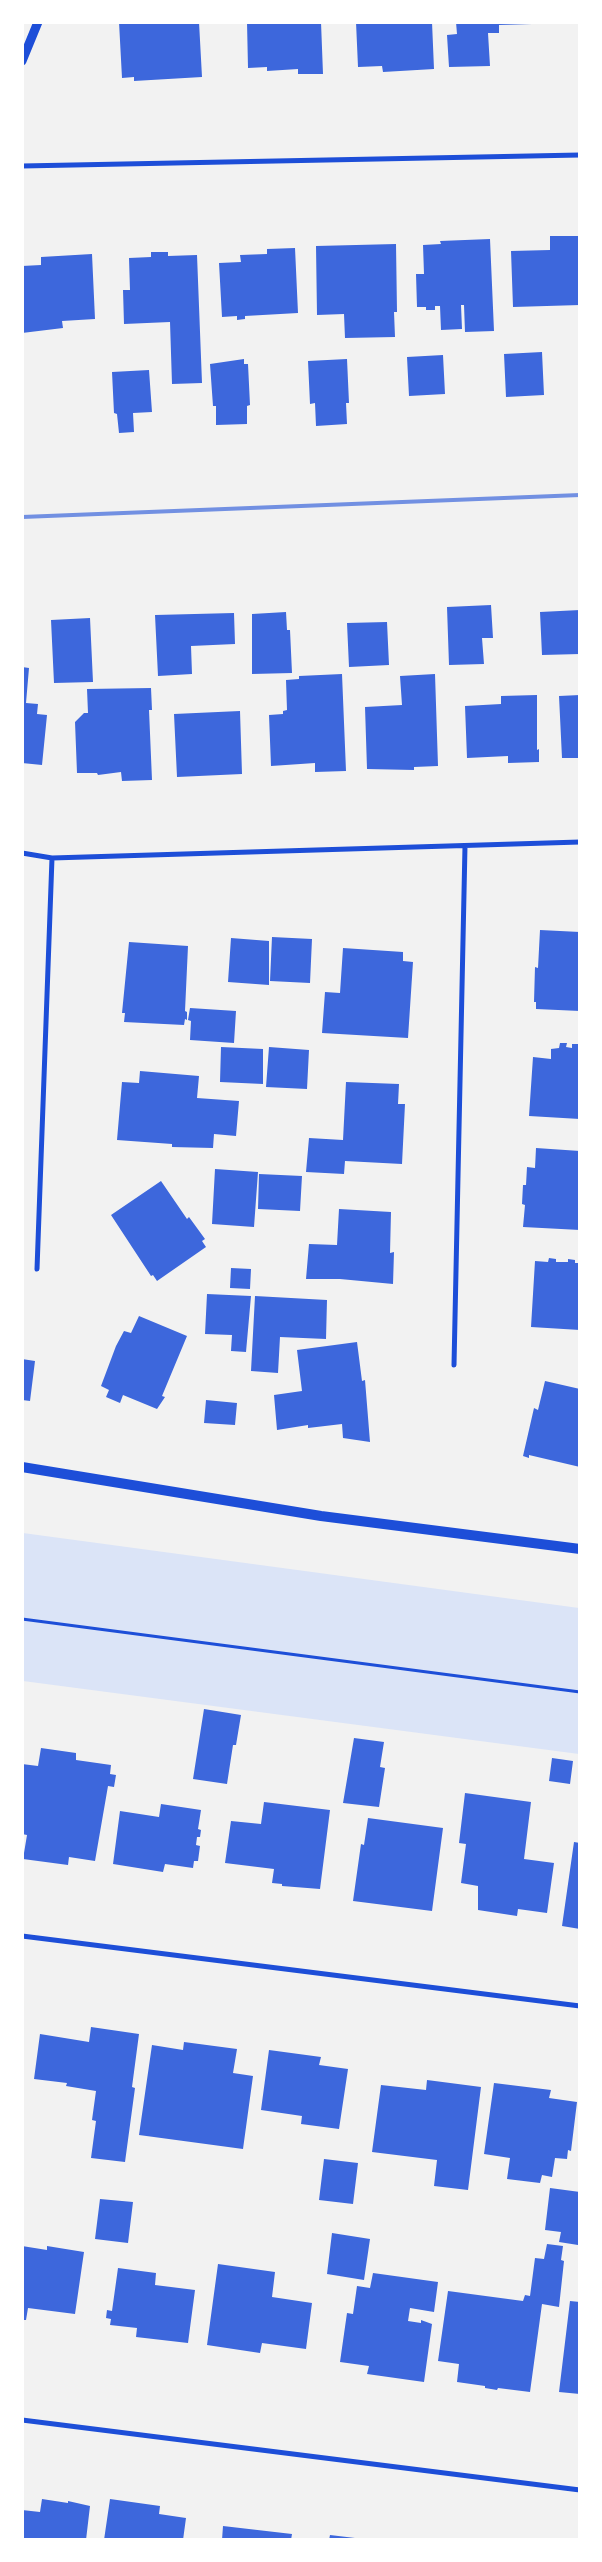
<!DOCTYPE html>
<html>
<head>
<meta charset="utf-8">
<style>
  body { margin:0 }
  #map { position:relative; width:602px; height:2562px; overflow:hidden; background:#f2f2f2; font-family:"Source Serif 4",serif }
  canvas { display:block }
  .frame { position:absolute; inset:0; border:24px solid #fff; pointer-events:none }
</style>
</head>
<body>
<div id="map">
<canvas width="602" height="2562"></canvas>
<div class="frame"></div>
</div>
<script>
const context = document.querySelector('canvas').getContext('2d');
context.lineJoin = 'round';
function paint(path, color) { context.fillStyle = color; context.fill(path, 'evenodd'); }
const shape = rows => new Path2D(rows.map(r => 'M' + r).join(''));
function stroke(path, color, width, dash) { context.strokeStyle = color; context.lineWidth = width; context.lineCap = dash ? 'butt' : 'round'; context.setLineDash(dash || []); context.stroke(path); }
paint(shape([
  [23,1533,579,1608,579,1754,23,1681]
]), '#dbe4f7');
paint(shape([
  [119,22,199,22,202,77,134,81,134,77,122,78],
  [247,22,321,22,323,74,298,74,298,69,267,71,267,67,248,68],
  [356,22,432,22,434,69,383,72,382,66,358,67],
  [456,22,532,22,532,24,499,25,499,33,488,33,490,66,449,67,447,35,457,34],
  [550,236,580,236,580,305,513,307,511,251,550,250],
  [490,239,494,331,465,332,464,305,461,305,462,329,441,330,440,306,435,306,435,310,426,310,426,307,417,307,416,274,424,274,423,245,441,244,440,241],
  [396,244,397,312,394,312,395,337,345,338,344,314,317,315,316,246],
  [295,248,298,313,245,316,245,319,237,320,237,316,222,317,219,263,241,262,240,255,267,254,267,249],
  [151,252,168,252,168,256,197,255,202,383,172,384,170,322,124,324,123,290,130,290,129,258,151,257],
  [92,254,95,319,62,321,63,328,22,333,22,266,41,265,41,257],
  [542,352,544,395,506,397,504,354],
  [443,355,445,394,409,396,407,357],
  [244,359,244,364,248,364,250,405,247,406,247,424,216,425,216,406,213,406,210,364],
  [347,359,349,403,346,403,347,424,316,426,315,403,310,404,308,361],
  [149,370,152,412,133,413,134,432,119,433,117,414,114,413,112,372],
  [491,605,493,638,482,638,484,664,449,665,447,607],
  [580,610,580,654,542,655,540,612],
  [286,612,287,630,290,630,292,673,252,674,252,614],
  [234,613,235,644,191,646,192,674,158,676,155,615],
  [90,618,93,682,54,683,51,620],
  [387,622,389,665,349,667,347,623],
  [22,667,29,668,26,703,38,704,37,714,47,715,42,765,22,763],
  [342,674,346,771,315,772,315,763,271,766,269,715,283,714,283,711,287,710,286,680,299,679,299,676],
  [435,674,438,766,414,767,414,770,367,769,365,707,402,705,400,676],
  [151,688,152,710,149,710,152,780,122,781,121,772,98,775,97,773,77,773,75,722,84,713,88,713,87,689],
  [537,695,537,750,539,749,539,762,508,763,508,756,467,758,465,706,501,704,501,696],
  [580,695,580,758,562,758,559,696],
  [240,711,242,774,177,777,174,714],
  [540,930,580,932,580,1011,536,1009,536,1002,534,1002,535,967,538,968],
  [272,937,312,939,310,983,270,981],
  [231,938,269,941,269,985,228,982],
  [129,942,188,946,185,1011,187,1012,187,1020,185,1019,184,1025,124,1022,125,1013,122,1013],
  [343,948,403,952,403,961,413,962,408,1038,322,1033,325,992,340,993],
  [190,1008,236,1011,234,1043,190,1040,191,1021,188,1020],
  [560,1043,567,1043,566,1047,572,1048,572,1044,579,1044,580,1119,529,1116,533,1057,551,1059,551,1049,559,1048],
  [221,1047,263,1049,263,1084,220,1082],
  [269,1047,309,1050,307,1089,266,1087],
  [140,1071,199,1076,197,1098,239,1101,236,1136,214,1134,213,1148,172,1147,172,1144,117,1140,122,1082,139,1083],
  [346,1082,399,1084,398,1104,405,1104,402,1164,345,1161,344,1174,306,1172,309,1138,343,1140],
  [536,1148,580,1151,580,1230,523,1227,525,1205,522,1204,523,1185,526,1185,527,1167,535,1168],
  [215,1169,258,1172,254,1227,212,1224],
  [259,1174,302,1176,300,1211,258,1209],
  [161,1181,187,1219,189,1217,205,1239,202,1241,206,1247,157,1281,153,1275,151,1276,111,1215],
  [339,1209,391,1212,390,1253,394,1252,393,1284,340,1279,306,1279,309,1244,337,1245],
  [549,1258,556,1259,556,1262,568,1262,568,1259,575,1260,575,1263,580,1263,580,1330,531,1327,535,1261,548,1262],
  [231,1268,251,1269,250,1289,230,1288],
  [207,1294,251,1296,246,1352,231,1351,232,1335,205,1334],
  [255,1296,327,1300,326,1339,280,1337,278,1373,251,1371],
  [139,1316,187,1336,162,1396,165,1397,157,1409,123,1395,120,1403,106,1397,109,1390,101,1386,116,1346,124,1331,131,1333],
  [357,1342,362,1381,365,1380,370,1442,343,1438,342,1424,308,1428,308,1425,277,1430,274,1395,302,1391,297,1350],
  [22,1359,35,1361,30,1401,22,1400],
  [545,1381,580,1389,580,1467,529,1455,529,1458,523,1456,534,1408,538,1410],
  [206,1400,237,1403,235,1425,204,1423],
  [204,1709,241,1715,236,1745,233,1745,227,1784,193,1779],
  [354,1738,384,1742,380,1767,385,1768,379,1807,343,1803],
  [41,1748,76,1753,76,1760,111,1765,110,1774,116,1775,114,1787,108,1786,95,1861,69,1857,68,1865,23,1859,27,1835,22,1834,22,1764,38,1766],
  [552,1758,573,1761,570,1784,549,1781],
  [465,1793,531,1802,524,1859,554,1863,547,1913,518,1909,517,1916,478,1910,478,1886,461,1883,466,1844,459,1843],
  [264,1802,330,1810,320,1889,282,1886,282,1884,272,1883,274,1869,225,1863,231,1821,261,1824],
  [161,1804,201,1810,198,1829,201,1830,200,1837,197,1837,196,1845,200,1846,198,1861,194,1861,193,1868,165,1864,163,1872,113,1864,120,1811,159,1817],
  [368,1818,443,1828,432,1911,353,1901,361,1844,364,1845],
  [574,1842,580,1843,580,1929,562,1926],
  [91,2027,139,2034,132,2087,135,2088,125,2162,91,2158,96,2121,92,2120,96,2091,66,2086,67,2083,34,2079,40,2034,89,2042],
  [184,2042,237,2049,233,2073,253,2076,243,2149,139,2135,152,2045,183,2050],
  [269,2050,321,2057,319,2065,348,2069,339,2129,301,2124,302,2116,261,2110],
  [427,2080,481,2087,468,2190,434,2186,437,2160,372,2152,381,2085,426,2090],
  [494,2083,551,2090,549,2098,577,2102,571,2151,568,2150,567,2159,555,2158,552,2177,542,2175,540,2183,507,2179,510,2158,484,2154],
  [324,2159,358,2163,353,2204,319,2200],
  [550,2188,580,2192,578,2245,559,2242,561,2232,545,2230],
  [100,2199,133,2202,128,2243,95,2239],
  [332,2233,370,2239,364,2280,327,2274],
  [547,2244,563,2246,561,2260,564,2261,559,2307,542,2304,530,2392,498,2388,497,2390,485,2388,485,2386,457,2382,459,2364,438,2361,448,2291,523,2301,525,2295,530,2296,535,2258,544,2259],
  [22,2246,47,2250,47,2246,84,2252,75,2314,28,2308,26,2320,22,2320],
  [218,2264,275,2272,272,2297,312,2303,306,2349,262,2343,260,2353,207,2345],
  [118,2268,156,2273,155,2285,195,2290,188,2343,136,2337,137,2328,110,2325,111,2319,106,2318,107,2310,112,2311],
  [373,2273,438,2282,434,2312,410,2308,408,2321,421,2323,421,2320,432,2324,424,2382,367,2374,369,2366,340,2362,347,2313,353,2314,357,2286,370,2288],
  [570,2301,580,2302,580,2394,559,2392],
  [42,2499,68,2503,68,2501,90,2506,86,2540,22,2540,22,2510,40,2512],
  [110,2499,160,2506,159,2514,186,2518,183,2540,104,2540],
  [223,2526,292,2534,291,2540,222,2540],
  [330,2535,355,2538,355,2540,329,2540]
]), '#3d67dc');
stroke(shape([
  [22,1619,580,1692]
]), '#1d4ed8', 3);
stroke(shape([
  [22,166,580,155],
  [22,853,52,858,580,842],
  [37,1269,52,858],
  [454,1365,465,846],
  [22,1936,580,2006],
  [22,2420,580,2490]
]), '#1d4ed8', 5);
stroke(shape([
  [22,61,38,22]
]), '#1d4ed8', 9);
stroke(shape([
  [22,1467,321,1516,580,1549]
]), '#1d4ed8', 10);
stroke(shape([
  [22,517,580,495]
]), '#7290e2', 4);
</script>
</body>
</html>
